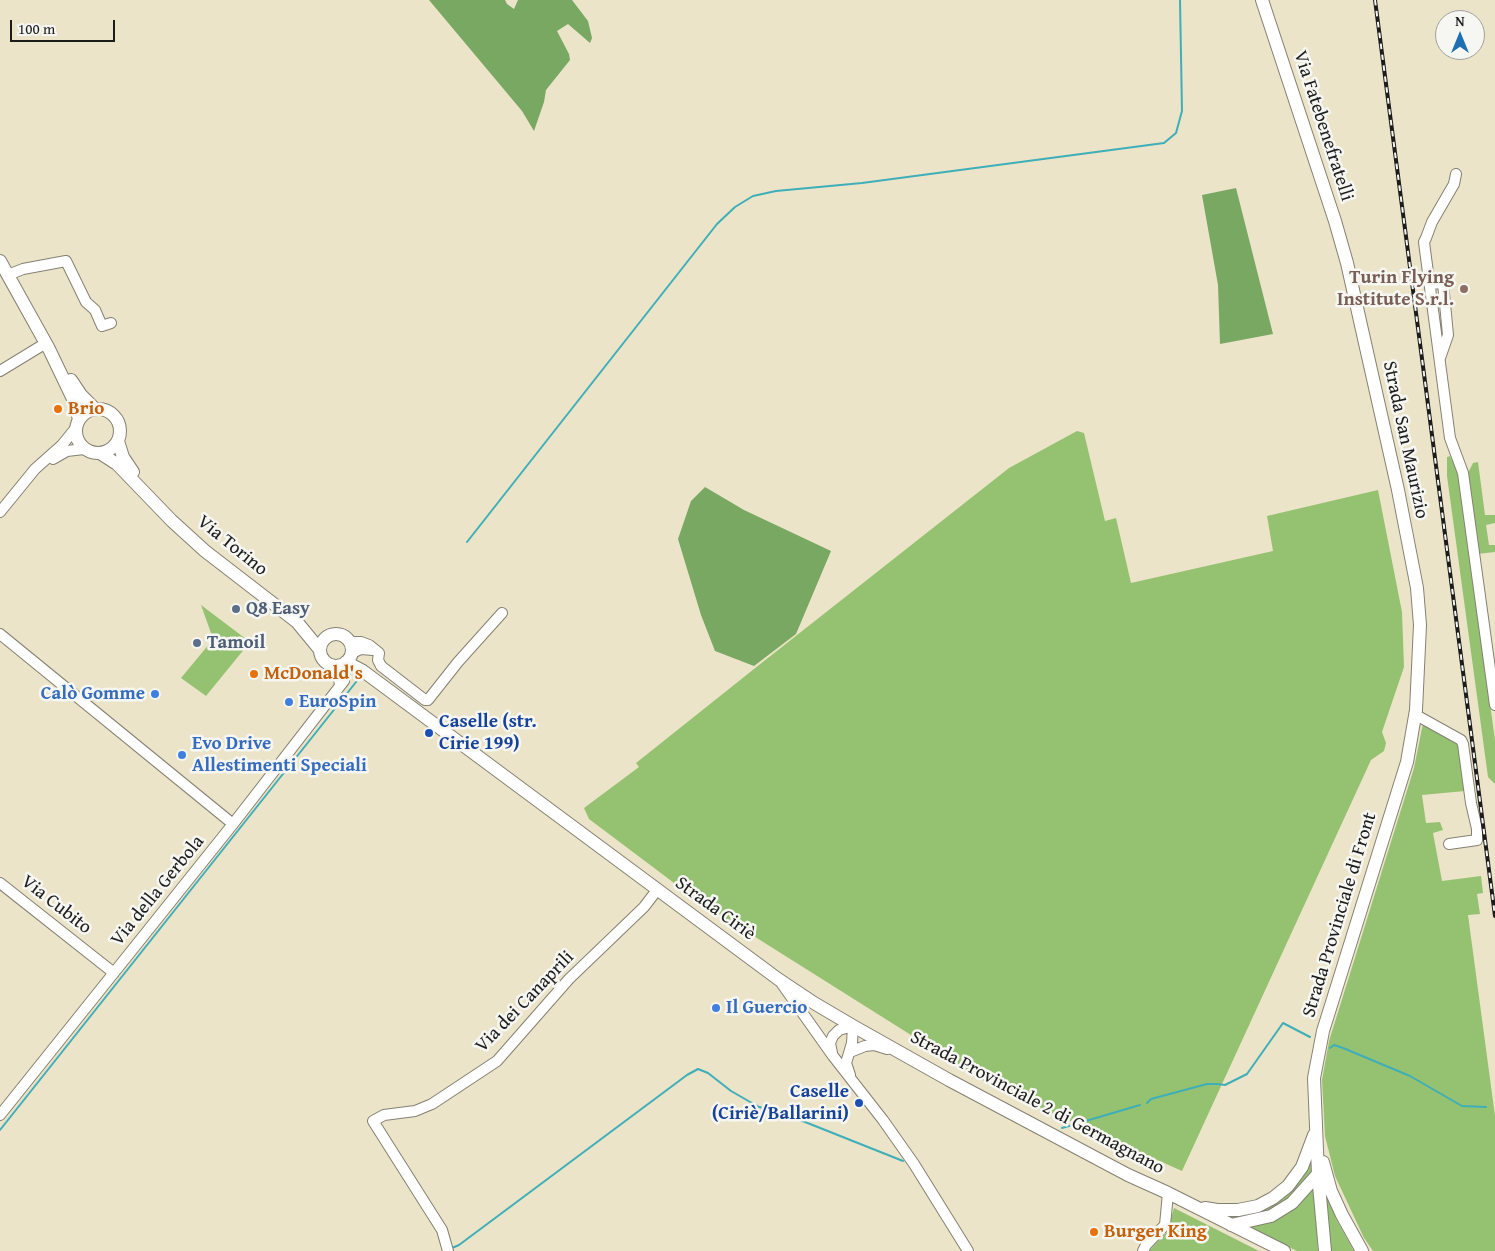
<!DOCTYPE html>
<html>
<head>
<meta charset="utf-8">
<style>
  body { margin:0 }
  #map { position:relative; width:1495px; height:1251px; overflow:hidden; background:#ece4c8; font-family:"Gentium Book Plus",serif }
  canvas { display:block }
  .north { position:absolute; left:1435px; top:10px; width:50px; height:50px; box-sizing:border-box; background:#f6f6f2; border:1px solid #9f9f9c; border-radius:50%; rotate:0deg; font-size:14px; font-weight:700; line-height:20px; text-align:center; color:#1c1c1c }
  .north::after { content:''; display:block; margin:auto; width:18px; height:22px; background:#1f6fb2; clip-path:polygon(50% 0,100% 100%,50% 72%,0 100%) }
  .scale { position:absolute; left:10px; top:20px; width:105px; height:22px; box-sizing:border-box; border:2px solid #1c1c1c; border-top:0; padding-left:6px; font-size:15px; line-height:18px; white-space:nowrap; color:#1c1c1c; -webkit-text-stroke:4px #f6f6f2; paint-order:stroke }
</style>
</head>
<body>
<div id="map">
<canvas width="1495" height="1251"></canvas>
<div class="north">N</div>
<div class="scale">100 m</div>
</div>
<script>
const context = document.querySelector('canvas').getContext('2d');
context.lineJoin = 'round';
function paint(path, color) { context.fillStyle = color; context.fill(path, 'evenodd'); }
const shape = rows => new Path2D(rows.map(r => 'M' + r).join(''));
function stroke(path, color, width, dash) { context.strokeStyle = color; context.lineWidth = width; context.lineCap = dash ? 'butt' : 'round'; context.setLineDash(dash || []); context.stroke(path); }
function write(font, color, halo, rows, align = 'center') {
  context.font = font + ' "Gentium Book Plus",serif'; context.lineWidth = 5; context.setLineDash([]); context.textBaseline = 'middle'; context.strokeStyle = halo; context.fillStyle = color; for (const [text, x, y, turn = 0] of rows) {
    context.save(); context.translate(x, y); context.rotate((+turn || 0) * Math.PI / 180); context.textAlign = isNaN(turn) ? turn : align; if (halo) context.strokeText(text, 0, 0); context.fillText(text, 0, 0); context.restore();
  }
}
paint(shape([
  [1077,431,1084,433,1105,521,1116,518,1131,583,1273,551,1267,516,1378,490,1402,612,1404,667,1382,732,1386,743,1384,751,1371,760,1182,1171,992,1086,698,901,589,819,584,808,639,767,636,763,759,665,1009,468],
  [1450,456,1458,474,1495,740,1495,784,1488,777,1447,476,1447,457],
  [1478,462,1485,515,1495,515,1495,523,1486,525,1489,545,1495,545,1495,552,1477,554,1466,477,1473,463],
  [201,605,250,642,206,696,181,678,210,643,211,633],
  [1423,723,1460,745,1465,791,1422,795,1426,823,1440,822,1443,830,1433,833,1442,881,1481,876,1483,893,1477,894,1480,914,1468,915,1495,1116,1495,1251,1373,1251,1364,1238,1335,1176,1325,1136,1322,1080,1329,1041,1414,768],
  [1312,1155,1312,1173,1281,1205,1269,1211,1233,1219,1224,1214,1259,1209],
  [1314,1185,1318,1251,1297,1251,1248,1227],
  [1323,1185,1336,1219,1354,1251,1329,1251],
  [1174,1208,1259,1251,1149,1251,1167,1232]
]), '#95c270');
paint(shape([
  [429,0,505,0,507,4,514,9,518,0,572,0,588,21,592,38,590,43,568,24,557,31,569,54,570,60,546,90,544,102,534,131,522,111],
  [1236,188,1273,334,1220,344,1218,285,1202,195],
  [705,487,744,510,831,551,796,634,754,666,715,651,701,615,678,539,691,501]
]), '#78a862');
stroke(shape([
  [467,542,717,224,735,207,753,196,776,191,862,183,1164,143,1176,133,1182,111,1180,0],
  [1330,1048,1334,1045,1343,1048,1410,1076,1462,1106,1486,1107],
  [1147,1103,1151,1099,1207,1084,1218,1084,1225,1085,1247,1074,1283,1023,1310,1037],
  [1062,1128,1140,1105],
  [0,1130,360,677],
  [452,1248,459,1245,687,1075,698,1069,708,1073,731,1091,759,1107,780,1112,903,1161]
]), '#3eafb8', 2);
const minor = shape([
  [1456,174,1454,184,1432,222,1426,238,1424,242,1425,250,1450,438,1463,473,1495,705],
  [8,275,23,269,66,261,86,302,95,310,102,326,111,323],
  [1429,284,1443,283,1448,335,1440,358],
  [0,371,46,343],
  [53,459,67,451,84,449],
  [0,512,35,469,62,445,75,429],
  [0,634,233,824],
  [350,642,361,642,369,645,379,653,378,660,381,666,425,700,428,700,458,662,502,613],
  [352,653,361,649,373,650],
  [327,663,338,673,340,685],
  [1416,715,1461,740,1463,744,1471,803,1477,829,1477,840,1449,844],
  [0,883,114,973],
  [782,984,833,1056,883,1120,914,1164,968,1251],
  [850,1052,865,1046,874,1045,887,1049],
  [832,1053,830,1043,833,1036,839,1030,853,1026,852,1043,846,1063,850,1075],
  [0,1115,233,824,340,686,344,681,345,672,342,664],
  [448,1251,442,1230,373,1121,384,1115,415,1111,432,1104,497,1061,569,979,644,907,657,890],
  [1143,1251,1146,1245,1165,1225,1168,1193]
]);
const major = shape([
  [1262,0,1335,221,1347,263,1398,490,1417,588,1420,625,1416,710,1407,762,1323,1031,1314,1078,1318,1174,1325,1251],
  [0,261,49,349,73,399,79,419],
  [71,380,81,395,95,409],
  '76 431a22 22 0 1 1 44 0a22 22 0 1 1-44 0Z',
  [118,441,123,457,133,472],
  [100,453,117,464,172,521,205,551,297,622,320,650],
  '320 650a16 16 0 1 1 32 0a16 16 0 1 1-32 0Z',
  [346,662,363,671,778,979,814,1003,853,1026,949,1080,1128,1175,1168,1193,1284,1251],
  [1323,1162,1331,1191,1342,1215,1362,1251],
  [1205,1208,1217,1210,1238,1210,1258,1206,1273,1198,1288,1186,1302,1167,1314,1135],
  [1231,1225,1271,1216,1292,1203,1318,1174]
]);
stroke(minor, '#848072', 12);
stroke(major, '#848072', 14);
stroke(minor, '#fff', 10);
stroke(major, '#fff', 12);
const rail = shape([
  [1375,0,1495,916]
]);
stroke(rail, '#1c1c1c', 4);
stroke(rail, '#f6f6f2', 2, [5.5]);
for (const [x, y, r, color] of [
  [1464,289,5,"#8d6e63"],
  [58,409,5,"#e8710a"],
  [236,609,5,"#5c6f8a"],
  [197,643,5,"#5c6f8a"],
  [254,674,5,"#e8710a"],
  [155,694,5,"#3f7fe0"],
  [289,702,5,"#3f7fe0"],
  [429,733,5,"#1a4fb4"],
  [182,755,5,"#3f7fe0"],
  [716,1008,5,"#3f7fe0"],
  [859,1103,5,"#1a4fb4"],
  [1094,1232,5,"#e8710a"]
]) { const dot = new Path2D(); dot.arc(x, y, r, 0, 2 * Math.PI); context.fillStyle = color; context.fill(dot); stroke(dot, '#f6f6f2', 2); }
write('19px', '#1c1c1c', '#f6f6f2', [
  ["Via Fatebenefratelli",1323,126,72],
  ["Strada San Maurizio",1405,440,78],
  ["Via Torino",232,546,39],
  ["Via della Gerbola",158,891,-51],
  ["Via Cubito",56,905,38],
  ["Strada Ciriè",715,909,36],
  ["Strada Provinciale di Front",1340,915,-73],
  ["Via dei Canaprili",525,1002,-46],
  ["Strada Provinciale 2 di Germagnano",1037,1103,28]
]);
write('bold 19px', '#785e54', '#f6f6f2', [
  ["Turin Flying",1454,278],
  ["Institute S.r.l.",1454,300]
], 'right');
write('bold 19px', '#c56008', '#f6f6f2', [
  ["Brio",68,409],
  ["McDonald's",264,674],
  ["Burger King",1104,1232]
], 'left');
write('bold 19px', '#4e5e75', '#f6f6f2', [
  ["Q8 Easy",246,609],
  ["Tamoil",207,643]
], 'left');
write('bold 19px', '#366cbe', '#f6f6f2', [
  ["Calò Gomme",145,694,"right"],
  ["EuroSpin",299,702],
  ["Evo Drive",192,744],
  ["Allestimenti Speciali",192,766],
  ["Il Guercio",726,1008]
], 'left');
write('bold 19px', '#164399', '#f6f6f2', [
  ["Caselle (str.",439,722],
  ["Cirie 199)",439,744],
  ["Caselle",849,1092,"right"],
  ["(Ciriè/Ballarini)",849,1114,"right"]
], 'left');
</script>
</body>
</html>
